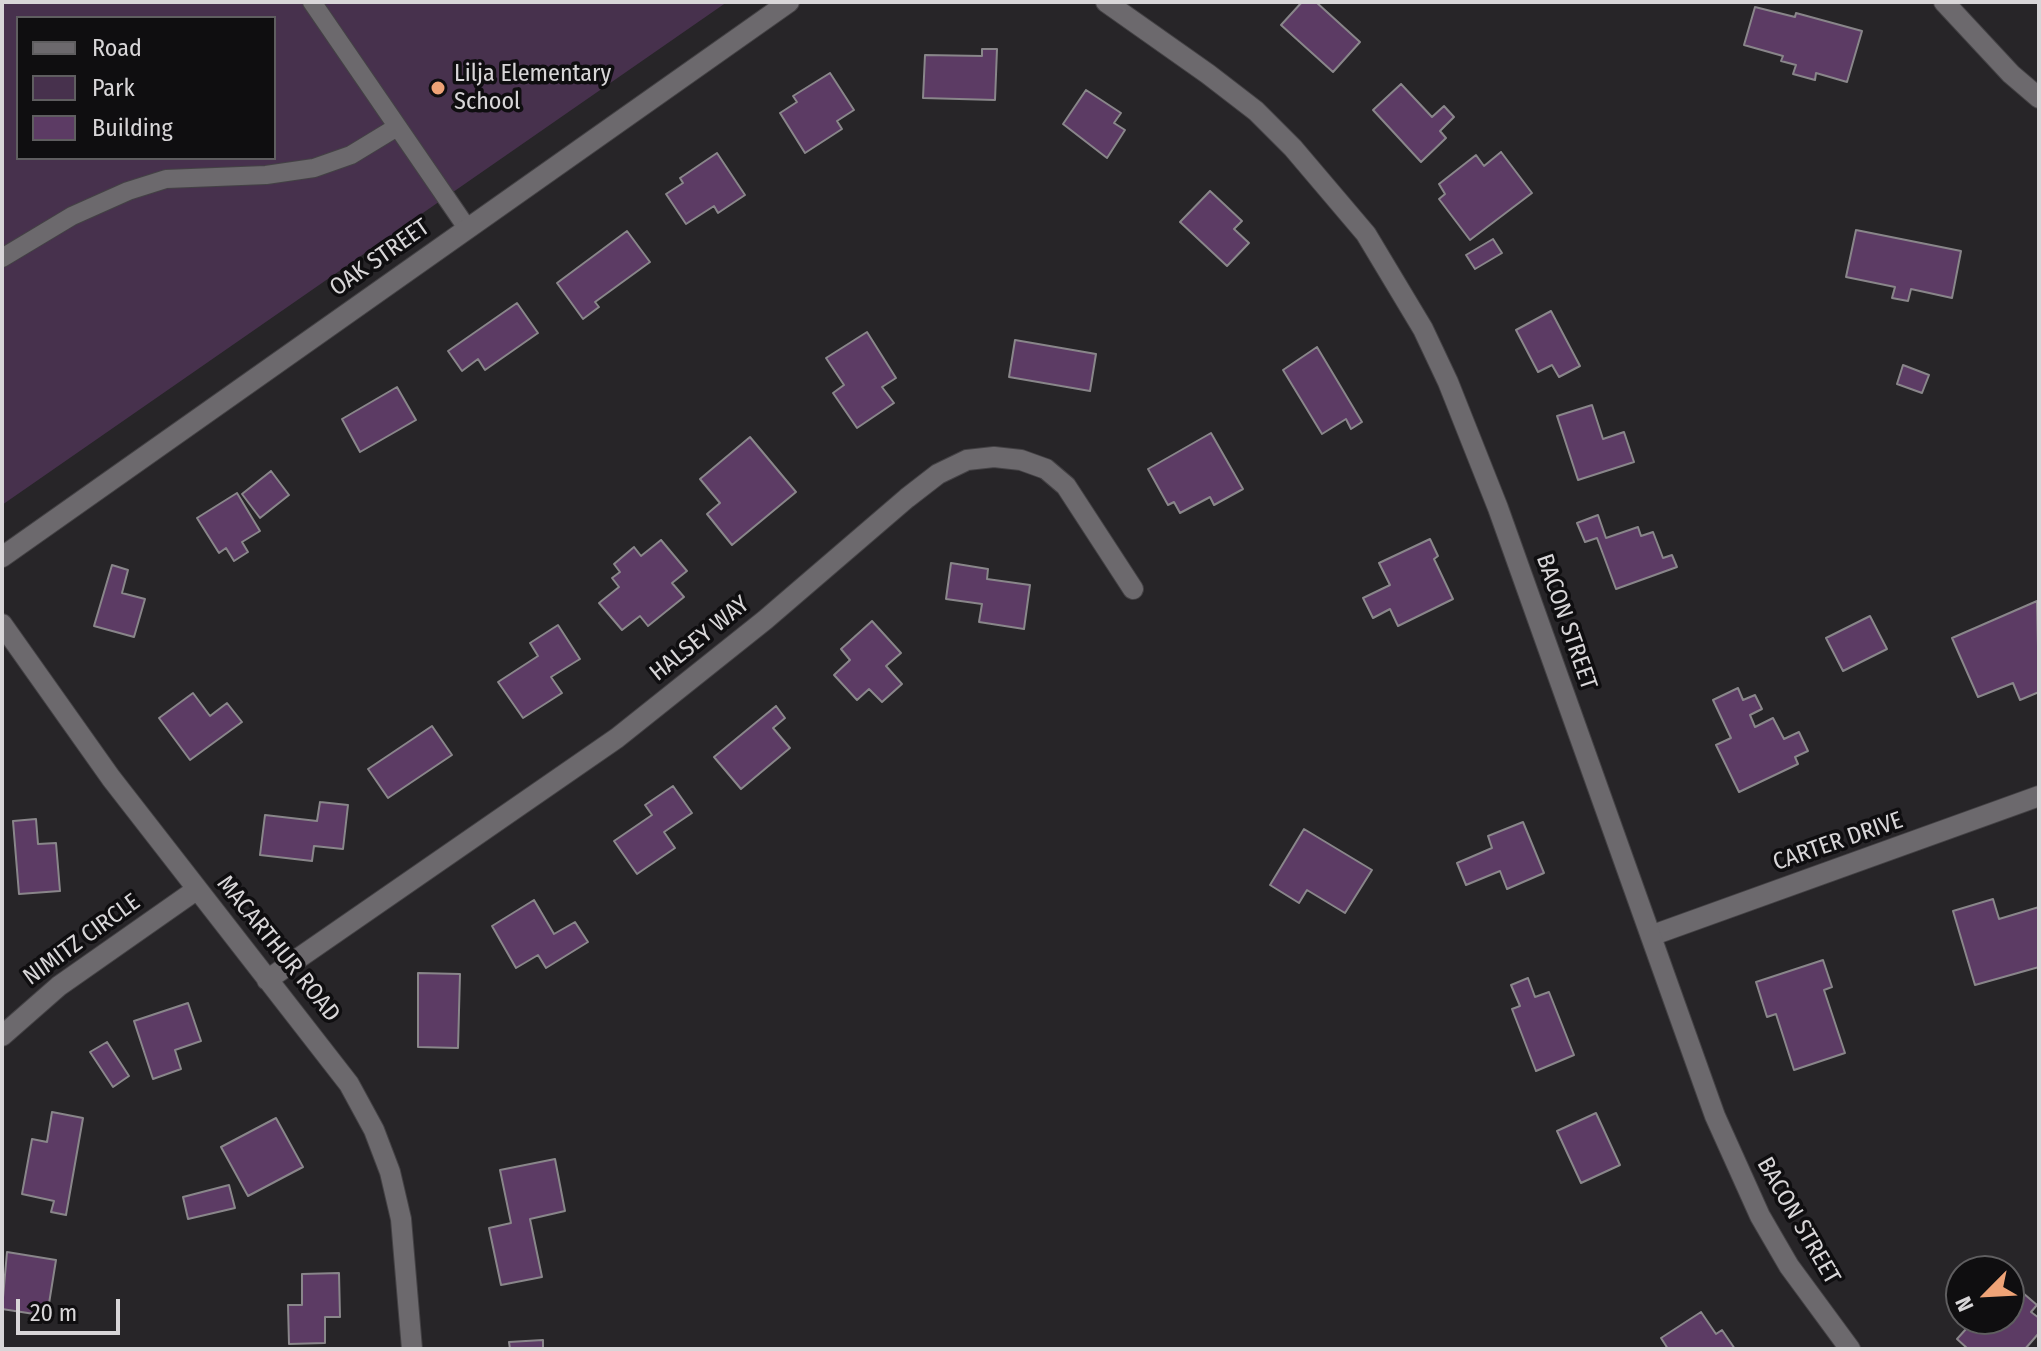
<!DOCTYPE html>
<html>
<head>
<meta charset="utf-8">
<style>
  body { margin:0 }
  #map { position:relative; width:2041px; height:1351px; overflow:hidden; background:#272528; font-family:"Fira Sans Condensed",sans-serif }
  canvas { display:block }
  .frame { position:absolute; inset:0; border:4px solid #d8d6d8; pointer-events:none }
  .legend { position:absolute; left:16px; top:16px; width:260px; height:144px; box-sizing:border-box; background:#0f0e10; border:2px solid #5f5e60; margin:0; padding:10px 14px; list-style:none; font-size:24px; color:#d8d6d8 }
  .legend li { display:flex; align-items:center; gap:16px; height:40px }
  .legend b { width:40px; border:2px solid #5f5e60 }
  .north { position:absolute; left:1945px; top:1255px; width:80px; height:80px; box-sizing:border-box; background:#0f0e10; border:2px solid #5f5e60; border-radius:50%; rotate:246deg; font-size:22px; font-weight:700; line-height:32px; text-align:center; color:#d8d6d8 }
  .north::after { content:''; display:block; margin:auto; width:28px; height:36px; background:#efa377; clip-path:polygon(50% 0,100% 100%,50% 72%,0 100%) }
  .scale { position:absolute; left:16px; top:1299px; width:104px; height:36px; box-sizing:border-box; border:4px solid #d8d6d8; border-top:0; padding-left:10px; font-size:24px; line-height:28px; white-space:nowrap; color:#d8d6d8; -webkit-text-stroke:6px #0f0e10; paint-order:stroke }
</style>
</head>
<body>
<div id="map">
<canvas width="2041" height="1351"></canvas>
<div class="frame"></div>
<ul class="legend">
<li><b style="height:10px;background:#6c696d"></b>Road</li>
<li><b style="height:22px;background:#47314d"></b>Park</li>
<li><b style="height:22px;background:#5c3b64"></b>Building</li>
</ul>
<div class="north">N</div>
<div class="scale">20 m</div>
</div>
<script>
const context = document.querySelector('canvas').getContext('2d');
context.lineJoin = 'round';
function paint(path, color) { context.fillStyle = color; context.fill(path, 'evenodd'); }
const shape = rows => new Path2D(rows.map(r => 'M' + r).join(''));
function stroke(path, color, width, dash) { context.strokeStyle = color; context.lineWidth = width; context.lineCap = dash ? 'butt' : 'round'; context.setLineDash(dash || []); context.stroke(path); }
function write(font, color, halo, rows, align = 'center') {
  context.font = font + ' "Fira Sans Condensed",sans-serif'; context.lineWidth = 7; context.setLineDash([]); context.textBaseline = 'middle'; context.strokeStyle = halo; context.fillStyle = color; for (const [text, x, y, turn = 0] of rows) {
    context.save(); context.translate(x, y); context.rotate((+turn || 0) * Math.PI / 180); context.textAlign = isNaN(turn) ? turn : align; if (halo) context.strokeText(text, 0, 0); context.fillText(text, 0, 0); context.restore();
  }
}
paint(shape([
  [2,2,727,2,2,505],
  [18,18,274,18,274,158,18,158]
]), '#47314d');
const building = shape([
  [1302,2,1316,2,1360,42,1333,72,1281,25,1302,2],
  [1755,7,1795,17,1796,13,1862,31,1847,82,1816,73,1815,80,1793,74,1796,65,1781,61,1783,56,1744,45,1755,7],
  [982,49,997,49,995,100,923,98,925,55,982,56,982,49],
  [830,73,854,110,837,121,842,129,805,153,780,113,797,102,793,96,830,73],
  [1401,84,1432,117,1444,106,1454,117,1440,131,1446,138,1421,162,1373,110,1401,84],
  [1086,90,1121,113,1114,123,1125,130,1107,158,1063,124,1086,90],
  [1501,152,1532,193,1470,240,1439,199,1445,194,1439,184,1476,155,1484,166,1501,152],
  [717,153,745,195,718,213,714,206,686,224,666,194,683,183,680,178,717,153],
  [1210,191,1242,221,1234,229,1249,243,1227,266,1180,222,1210,191],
  [1856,230,1961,251,1952,298,1911,289,1908,301,1892,298,1895,287,1846,277,1856,230],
  [627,231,650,262,595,302,599,307,583,319,557,283,627,231],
  [1493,239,1502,253,1475,269,1466,255,1493,239],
  [517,303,538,333,485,370,478,359,462,371,448,351,517,303],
  [1551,311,1580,366,1559,377,1552,365,1538,372,1516,330,1551,311],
  [867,332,896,378,882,387,894,403,857,428,833,393,844,385,826,358,867,332],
  [1015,340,1096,354,1090,391,1009,377,1015,340],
  [1317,347,1362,422,1351,429,1346,419,1322,434,1283,370,1317,347],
  [1903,365,1929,375,1922,393,1897,384,1903,365],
  [397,387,416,420,360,452,342,419,397,387],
  [1592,405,1603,439,1624,432,1634,462,1578,480,1557,416,1592,405],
  [1211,433,1243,489,1214,505,1210,497,1180,513,1174,502,1168,505,1148,469,1211,433],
  [750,437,796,492,732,545,707,514,720,503,700,479,750,437],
  [271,471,289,495,260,518,242,494,271,471],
  [237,493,260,531,242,542,248,552,234,561,226,548,219,553,197,518,237,493],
  [1598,515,1606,538,1638,527,1641,536,1653,532,1663,558,1672,555,1677,567,1616,589,1597,538,1585,542,1577,523,1598,515],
  [1430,539,1438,556,1434,559,1453,599,1398,626,1390,609,1373,618,1363,598,1390,585,1379,563,1430,539],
  [661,540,687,571,672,583,684,597,648,626,640,616,622,630,599,603,619,587,612,578,620,572,614,564,634,547,641,556,661,540],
  [951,563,988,569,987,579,1030,585,1024,629,979,622,982,604,946,599,951,563],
  [112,565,128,570,122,593,145,599,134,637,94,626,112,565],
  [2037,601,2039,692,2020,700,2013,683,1978,697,1952,638,2037,601],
  [1870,616,1887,649,1843,671,1826,638,1870,616],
  [872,621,901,653,886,666,902,684,882,702,869,689,857,700,834,675,850,660,841,649,872,621],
  [558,625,580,659,551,677,562,693,523,718,498,682,538,656,530,643,558,625],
  [1738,688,1743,700,1755,695,1762,709,1750,715,1755,727,1773,718,1784,739,1799,732,1808,751,1795,757,1798,764,1739,792,1716,745,1731,738,1713,700,1738,688],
  [193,693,210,716,227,703,242,722,190,760,159,718,193,693],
  [776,706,785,718,773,728,790,748,741,789,714,757,776,706],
  [432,726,452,755,388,798,368,769,432,726],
  [673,786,692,813,664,832,675,848,637,874,614,841,652,815,645,805,673,786],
  [320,802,348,805,343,849,314,846,312,861,260,855,265,815,317,821,320,802],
  [36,819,38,844,56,843,60,891,19,894,13,821,36,819],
  [1523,822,1544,873,1507,889,1500,871,1466,885,1457,863,1492,848,1488,836,1523,822],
  [1304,829,1372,870,1345,913,1307,890,1299,903,1270,885,1304,829],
  [1993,899,1999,919,2039,907,2039,967,1975,985,1953,911,1993,899],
  [534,900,554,934,575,922,588,942,546,968,538,955,516,968,492,926,534,900],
  [1823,960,1832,987,1824,990,1845,1053,1794,1070,1776,1014,1767,1017,1756,982,1823,960],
  [418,973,460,974,458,1048,418,1047,418,973],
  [1528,978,1535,997,1549,992,1574,1055,1536,1071,1512,1009,1520,1006,1511,985,1528,978],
  [188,1003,201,1041,175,1050,181,1069,153,1079,134,1021,188,1003],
  [107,1042,129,1076,113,1087,90,1052,107,1042],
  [52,1112,83,1118,66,1215,51,1212,54,1201,22,1194,32,1139,47,1142,52,1112],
  [1596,1113,1620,1165,1581,1183,1557,1131,1596,1113],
  [276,1118,303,1167,248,1196,221,1147,276,1118],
  [555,1159,565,1211,530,1219,542,1277,501,1285,489,1228,511,1223,500,1170,555,1159],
  [229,1185,235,1208,188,1219,183,1197,229,1185],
  [7,1252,56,1260,47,1316,2,1309,7,1252],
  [339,1273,340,1317,325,1317,325,1343,289,1344,288,1305,302,1305,302,1274,339,1273],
  [2009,1281,2037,1305,2031,1312,2039,1318,2039,1333,2025,1349,1968,1349,1957,1339,1975,1319,2009,1319,2009,1281],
  [1701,1312,1716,1334,1722,1330,1735,1349,1668,1349,1661,1338,1701,1312],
  [543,1340,543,1349,510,1349,509,1342,543,1340]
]);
paint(building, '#5c3b64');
stroke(building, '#89868a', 2);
const service = shape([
  [312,2,467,228],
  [2,258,72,216,128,191,166,179,266,175,314,168,351,155,397,127]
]);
const minor = shape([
  [1944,2,2011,74,2039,98],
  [2,624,111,778,349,1084,374,1130,390,1172,401,1219,412,1349],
  [1653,935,2039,796],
  [267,980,617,738,765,620,907,498,938,474,967,460,994,457,1021,460,1046,469,1066,486,1133,589],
  [2,1036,59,986,196,890]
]);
const tertiary = shape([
  [1106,2,1208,74,1256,111,1293,148,1366,234,1423,329,1448,382,1498,508,1715,1116,1760,1216,1789,1266,1850,1349],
  [2,557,789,2]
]);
stroke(service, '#444245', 20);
stroke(minor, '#444245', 22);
stroke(tertiary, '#444245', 22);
stroke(service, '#6c696d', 18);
stroke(minor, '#6c696d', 20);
stroke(tertiary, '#6c696d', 20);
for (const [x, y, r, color] of [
  [438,88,8,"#efa377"]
]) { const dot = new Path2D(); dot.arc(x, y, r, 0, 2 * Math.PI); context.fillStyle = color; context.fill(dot); stroke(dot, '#0f0e10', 3); }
write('24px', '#d8d6d8', '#0f0e10', [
  ["Lilja Elementary",454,74],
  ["School",454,102]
], 'left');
write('24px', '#d8d6d8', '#0f0e10', [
  ["OAK STREET",380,258,-35],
  ["BACON STREET",1566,622,71],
  ["HALSEY WAY",700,639,-39],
  ["CARTER DRIVE",1838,842,-19],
  ["NIMITZ CIRCLE",82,940,-36],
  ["MACARTHUR ROAD",278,949,51],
  ["BACON STREET",1798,1221,60]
]);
</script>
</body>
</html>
